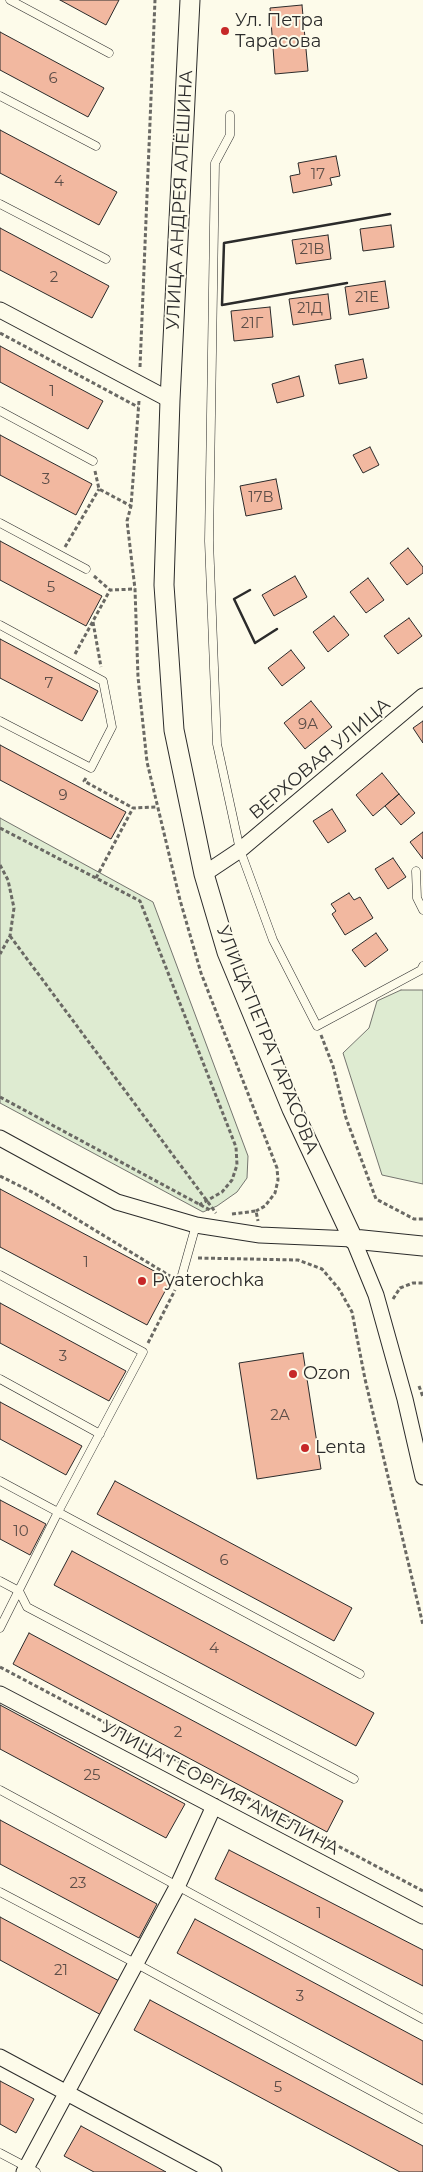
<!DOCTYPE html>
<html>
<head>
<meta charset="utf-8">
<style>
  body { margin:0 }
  canvas { display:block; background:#fdfbea }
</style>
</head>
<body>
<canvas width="423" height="2172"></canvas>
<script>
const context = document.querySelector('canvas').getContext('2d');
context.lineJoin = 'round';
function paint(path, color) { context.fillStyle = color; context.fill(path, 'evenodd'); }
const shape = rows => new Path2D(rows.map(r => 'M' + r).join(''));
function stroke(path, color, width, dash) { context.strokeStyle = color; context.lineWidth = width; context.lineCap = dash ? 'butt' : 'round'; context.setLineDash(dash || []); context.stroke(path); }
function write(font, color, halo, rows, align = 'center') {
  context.font = font + ' Montserrat,sans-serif'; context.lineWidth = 4; context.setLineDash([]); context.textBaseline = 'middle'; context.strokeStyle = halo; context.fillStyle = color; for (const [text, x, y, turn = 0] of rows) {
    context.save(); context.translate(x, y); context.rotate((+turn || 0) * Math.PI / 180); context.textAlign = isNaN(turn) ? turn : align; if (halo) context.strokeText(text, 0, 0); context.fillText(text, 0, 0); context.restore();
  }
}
const green = shape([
  [0,818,153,902,248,1156,247,1178,237,1192,217,1206,203,1212,0,1103,0,818],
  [401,990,423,990,423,1184,382,1175,343,1053,369,1028,377,1001,401,990]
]);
paint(green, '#deebd1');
stroke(green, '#74746e', 1);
const building = shape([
  [60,0,119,0,106,25,60,0],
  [302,5,308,71,275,74,270,8,302,5],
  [0,32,104,88,88,117,0,70,0,32],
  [0,130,117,192,99,225,0,173,0,130],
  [336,156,340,176,330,178,332,185,293,193,290,176,300,174,298,163,336,156],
  [391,225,394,247,363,251,360,229,391,225],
  [0,228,109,286,92,318,0,270,0,228],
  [328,235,331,259,296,264,292,240,328,235],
  [385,281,389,308,349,315,345,287,385,281],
  [328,294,331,319,293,325,289,299,328,294],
  [270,307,273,337,234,341,231,311,270,307],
  [0,346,103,401,88,429,0,382,0,346],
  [363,359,367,378,339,384,335,365,363,359],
  [299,376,304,396,277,403,272,384,299,376],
  [0,435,92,484,76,515,0,475,0,435],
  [370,447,379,465,363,473,353,455,370,447],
  [276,479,282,509,246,516,240,486,276,479],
  [0,541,102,596,86,626,0,580,0,541],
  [408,548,423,567,423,573,407,585,390,563,408,548],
  [295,576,307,597,274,616,262,595,295,576],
  [368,578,384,600,366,613,350,592,368,578],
  [334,616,349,635,328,652,313,632,334,616],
  [409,618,422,636,398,654,384,636,409,618],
  [0,639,98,691,82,721,0,678,0,639],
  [291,650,305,668,282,686,268,668,291,650],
  [311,701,332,727,305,749,284,723,311,701],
  [423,721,423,743,413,728,423,721],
  [0,745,126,812,111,839,0,780,0,745],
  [382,773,399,794,373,816,356,795,382,773],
  [399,794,415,813,401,825,385,806,399,794],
  [332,809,346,831,328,843,313,821,332,809],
  [423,832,423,859,410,842,423,832],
  [393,858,406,877,388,889,375,869,393,858],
  [349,893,354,900,360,897,373,918,345,935,332,914,336,911,331,904,349,893],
  [376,933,388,950,365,967,352,950,376,933],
  [0,1189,171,1280,147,1325,0,1247,0,1189],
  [0,1303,126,1371,109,1401,0,1343,0,1303],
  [303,1353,321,1469,257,1479,239,1363,303,1353],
  [0,1402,82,1446,66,1475,0,1439,0,1402],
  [115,1481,352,1608,334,1641,97,1514,115,1481],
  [0,1500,46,1524,30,1555,0,1539,0,1500],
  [72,1551,374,1713,356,1746,54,1585,72,1551],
  [29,1633,343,1801,327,1832,13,1664,29,1633],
  [0,1705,185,1804,166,1838,0,1749,0,1705],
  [0,1820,157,1904,139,1938,0,1864,0,1820],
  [229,1850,423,1950,423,1986,215,1879,229,1850],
  [0,1917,121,1982,103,2016,0,1960,0,1917],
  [195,1919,423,2041,423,2085,177,1953,195,1919],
  [150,2000,423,2146,423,2172,400,2172,134,2030,150,2000],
  [0,2081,34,2099,16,2133,0,2124,0,2081],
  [81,2126,166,2172,94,2172,64,2156,81,2126]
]);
paint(building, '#f2b8a0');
stroke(building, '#2b2b2b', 1);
const service = shape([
  [10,0,109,53],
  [0,96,96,146],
  [230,115,230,135,215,163,209,541,217,744,240,850,273,940,317,1026,421,970,423,966],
  [0,204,106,259],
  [0,411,93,461],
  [0,523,86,569],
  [0,625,103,681,112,727,91,768,0,721],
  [416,871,417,898,423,910],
  [0,1275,143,1352,58,1512,0,1628],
  [180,1282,196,1225],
  [0,1379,100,1434],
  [0,1481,360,1674],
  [0,1581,19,1591,27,1607,354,1779],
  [0,1790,423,2019],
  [0,1892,135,1963,423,2119],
  [0,2153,36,2172]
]);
const minor = shape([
  [0,310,170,400],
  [204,874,240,850,423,696],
  [0,1138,117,1202,196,1225,260,1235,353,1239,376,1295,405,1399,423,1477],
  [0,1694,423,1916],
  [0,2057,214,2172],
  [24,2172,178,1885,214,1806]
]);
const tertiary = shape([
  [190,0,170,400,164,585,174,730,204,874,227,952,292,1109,353,1239,423,1246]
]);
stroke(service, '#2b2b2b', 9);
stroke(minor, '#2b2b2b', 17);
stroke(tertiary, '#2b2b2b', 21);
stroke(shape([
  [0,333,138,407],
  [140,367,155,0],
  [139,401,131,506,127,521,135,589,138,677,147,762,180,900,201,973,277,1168,278,1180,275,1193,265,1206,256,1211],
  [95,471,99,489,131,506],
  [65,547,99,489],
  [94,576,110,590],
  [93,622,101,667],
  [75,654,110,590,135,589],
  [86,778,84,781,133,808],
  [0,828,140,901,236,1147,237,1165,232,1180,222,1192,199,1205],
  [0,865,8,880,14,908,10,936,0,954],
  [96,878,133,808,157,807],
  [10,936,216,1213],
  [321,1035,333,1066,346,1118,376,1199,414,1219,423,1219],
  [0,1097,210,1210],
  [0,1176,34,1193,170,1276],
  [232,1214,256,1211,258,1221],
  [198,1258,298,1260,322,1269,339,1289,352,1312,365,1379,423,1625],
  [393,1299,400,1288,413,1283,423,1283],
  [148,1343,175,1290],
  [419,1386,423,1397],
  [0,1667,423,1891]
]), '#6a6964', 3, [4, 2.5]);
stroke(service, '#fdfbea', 8);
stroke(minor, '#fdfbea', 15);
stroke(tertiary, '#fdfbea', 19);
stroke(shape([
  [347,283,222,305,224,243,390,214],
  [250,590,234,599,255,643,277,629]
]), '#2b2b2b', 2.5);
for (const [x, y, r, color] of [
  [225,31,5,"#c62828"],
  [142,1281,5,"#c62828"],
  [293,1374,5,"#c62828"],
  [305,1448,5,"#c62828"]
]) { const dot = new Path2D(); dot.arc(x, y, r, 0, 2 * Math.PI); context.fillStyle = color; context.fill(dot); stroke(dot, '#fdfbea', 2); }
write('15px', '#5d4e48', null, [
  ["6",53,79],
  ["17",318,175],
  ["4",59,182],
  ["21В",312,250],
  ["2",54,278],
  ["21Е",367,298],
  ["21Д",310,309],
  ["21Г",252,324],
  ["1",52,392],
  ["3",46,480],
  ["17В",261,498],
  ["5",51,588],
  ["7",49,684],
  ["9А",308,725],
  ["9",63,796],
  ["1",86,1263],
  ["3",63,1357],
  ["2А",280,1416],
  ["10",21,1532],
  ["6",224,1561],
  ["4",214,1649],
  ["2",178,1733],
  ["25",92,1776],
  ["23",78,1884],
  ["1",319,1914],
  ["21",61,1971],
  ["3",300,1997],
  ["5",278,2088]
]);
write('18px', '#2b2b2b', '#fdfbea', [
  ["Ул. Петра",235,21],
  ["Тарасова",235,42],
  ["Pyaterochka",152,1281],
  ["Ozon",303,1374],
  ["Lenta",315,1448]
], 'left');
write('18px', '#2b2b2b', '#fdfbea', [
  ["УЛИЦА АНДРЕЯ АЛЁШИНА",180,200,-87],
  ["ВЕРХОВАЯ УЛИЦА",320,759,-40],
  ["УЛИЦА ПЕТРА ТАРАСОВА",267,1040,68],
  ["УЛИЦА ГЕОРГИЯ АМЕЛИНА",220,1788,28]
]);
</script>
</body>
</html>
